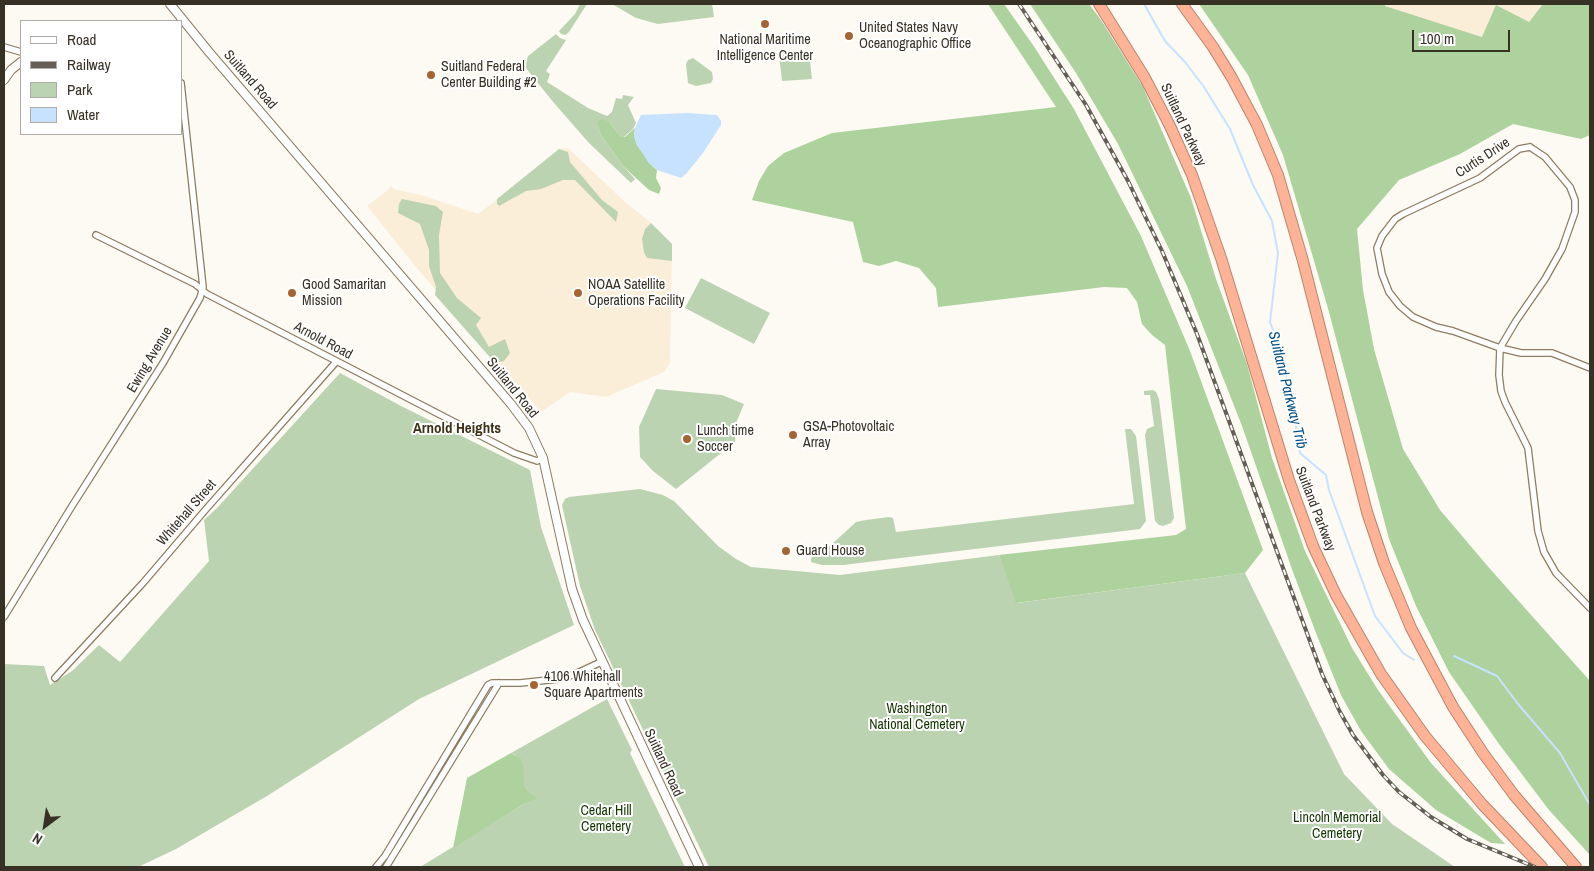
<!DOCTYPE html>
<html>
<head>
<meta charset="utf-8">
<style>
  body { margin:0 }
  #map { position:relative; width:1594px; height:871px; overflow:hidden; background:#fdf9f3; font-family:"Archivo Narrow",sans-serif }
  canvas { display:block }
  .frame { position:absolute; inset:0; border:5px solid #373025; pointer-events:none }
  .legend { position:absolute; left:20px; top:20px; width:162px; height:115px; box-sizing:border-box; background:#fff; border:1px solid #afaca8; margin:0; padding:6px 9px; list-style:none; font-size:15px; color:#373025 }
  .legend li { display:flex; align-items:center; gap:10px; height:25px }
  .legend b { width:25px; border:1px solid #afaca8 }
  .north { position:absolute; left:20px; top:801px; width:50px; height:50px; -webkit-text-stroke:4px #fff; paint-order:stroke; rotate:211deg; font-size:14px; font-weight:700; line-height:20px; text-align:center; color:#373025 }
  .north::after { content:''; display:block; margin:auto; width:18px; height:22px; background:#373025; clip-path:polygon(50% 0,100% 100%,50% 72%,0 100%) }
  .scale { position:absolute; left:1412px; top:30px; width:98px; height:22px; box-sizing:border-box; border:2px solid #373025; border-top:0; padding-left:6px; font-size:15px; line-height:18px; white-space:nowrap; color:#373025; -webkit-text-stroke:4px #fff; paint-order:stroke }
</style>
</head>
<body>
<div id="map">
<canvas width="1594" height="871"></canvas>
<div class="frame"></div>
<ul class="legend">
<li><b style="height:6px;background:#fff"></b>Road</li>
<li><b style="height:6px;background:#645e54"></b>Railway</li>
<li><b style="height:14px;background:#bcd3b2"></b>Park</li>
<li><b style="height:14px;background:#c6e2ff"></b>Water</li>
</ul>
<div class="north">N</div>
<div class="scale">100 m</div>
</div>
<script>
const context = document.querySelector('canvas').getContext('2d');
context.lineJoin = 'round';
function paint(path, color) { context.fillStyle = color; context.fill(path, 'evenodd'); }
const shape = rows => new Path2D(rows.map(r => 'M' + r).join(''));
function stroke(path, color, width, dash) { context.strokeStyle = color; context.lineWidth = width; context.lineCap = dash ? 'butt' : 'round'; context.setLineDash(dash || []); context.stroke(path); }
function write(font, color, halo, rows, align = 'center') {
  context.font = font + ' "Archivo Narrow",sans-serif'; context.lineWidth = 4; context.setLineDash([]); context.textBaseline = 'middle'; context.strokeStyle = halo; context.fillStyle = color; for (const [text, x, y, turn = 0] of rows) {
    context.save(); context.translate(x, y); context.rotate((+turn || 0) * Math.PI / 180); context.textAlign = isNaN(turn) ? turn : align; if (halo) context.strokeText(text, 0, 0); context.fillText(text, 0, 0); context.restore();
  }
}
paint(shape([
  [1385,4,1543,4,1529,22,1482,37,1385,6],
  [568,148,625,202,651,223,672,244,670,362,664,372,606,397,570,392,541,412,416,267,367,206,388,190,391,186,394,189,421,195,478,214,490,205,559,149]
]), '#fbeed8');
paint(shape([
  [580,4,587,4,569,32,565,35,561,34,559,31,575,14],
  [612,4,712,4,714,17,658,24,636,18],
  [556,34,560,38,566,40,546,71,550,74,547,82,588,108,607,116,612,112,616,98,622,99,623,95,634,97,628,105,636,123,633,129,624,137,621,137,609,122,597,124,601,135,624,167,635,179,631,183,589,143,554,103,525,67,528,56],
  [809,52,812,79,782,81,779,55],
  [693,58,712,72,713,79,711,83,696,86,688,83,686,64,688,60],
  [559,149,568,152,570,162,602,200,618,212,616,222,575,180,563,180,541,189,526,191,499,206,497,204,497,199],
  [402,199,436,206,443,212,439,235,440,273,457,298,481,318,476,325,489,347,505,339,510,353,504,361,495,363,435,295,436,287,429,266,429,250,420,224,398,213,399,204],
  [651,223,672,244,672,261,647,258,644,252,642,239,645,229],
  [701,278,770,313,754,344,685,308],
  [340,373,401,406,530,470,541,527,574,625,419,699,267,796,176,849,138,867,4,867,4,664,44,666,50,685,72,671,99,645,120,662,209,561,204,520,217,508],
  [656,389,722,395,744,404,736,423,735,442,676,489,653,471,640,457,639,427],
  [1153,390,1156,392,1159,399,1174,518,1171,523,1163,526,1159,525,1155,521,1145,435,1147,429,1154,426,1150,395,1144,395,1144,391],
  [1125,429,1131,429,1136,436,1146,521,1140,529,843,565,822,565,811,562,811,558,831,545,856,522,866,520,889,517,893,518,896,532,1134,504],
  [640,489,663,495,674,501,718,546,736,559,751,567,840,575,999,555,1017,603,1245,573,1344,774,1392,824,1455,867,709,867,595,630,580,586,562,505,565,499,569,497],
  [607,699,632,750,630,753,685,867,420,867,522,805,537,798,529,792,525,787,524,780,515,755,511,753]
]), '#bcd3b2');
paint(shape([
  [988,4,1004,4,1033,45,1074,109,1141,236,1190,351,1263,550,1245,573,1016,603,999,555,1176,535,1186,529,1165,345,1152,335,1142,324,1137,302,1127,288,1104,287,938,307,936,288,919,268,896,261,879,266,863,262,853,222,752,200,759,181,768,166,784,153,832,133,1056,107],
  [1030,4,1089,4,1101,20,1143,87,1191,198,1216,279,1247,364,1272,458,1305,551,1352,648,1378,690,1431,763,1505,844,1491,843,1436,810,1389,769,1361,731,1341,695,1316,633,1293,572,1242,426,1187,286,1118,144,1076,73],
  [1199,4,1385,4,1385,6,1482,37,1496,5,1529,22,1543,4,1590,4,1590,135,1581,139,1513,124,1460,154,1399,180,1357,229,1363,290,1374,349,1403,449,1440,510,1491,570,1590,681,1590,855,1549,810,1499,744,1449,672,1416,606,1389,539,1329,312,1283,155,1248,75],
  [603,119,609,122,621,137,625,137,635,128,634,136,649,163,657,170,656,178,661,188,659,194,649,190,624,167,601,135,597,124,599,120],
  [511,753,521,759,523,764,525,787,529,792,538,798,522,805,453,848,467,778]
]), '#add29d');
paint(shape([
  [688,113,717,115,721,121,721,125,703,153,686,174,681,178,657,170,649,163,636,144,634,136,635,128,641,115]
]), '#c6e2ff');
stroke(shape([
  [1144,4,1165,41,1185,62,1204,87,1230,129,1253,185,1272,221,1278,253,1270,322,1279,346,1292,401,1300,453,1326,475,1329,490,1375,616,1403,653,1414,660],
  [1454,656,1497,676,1518,704,1560,753,1590,805]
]), '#c6e2ff', 2);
const street = shape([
  [4,47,21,52],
  [1530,147,1545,157,1570,187,1575,200,1575,212,1562,249,1545,279,1516,321,1500,348,1453,331,1436,327,1413,317,1400,306,1389,292,1382,274,1377,248,1382,236,1395,219,1403,214,1480,178,1519,149,1530,147],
  [96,235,195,284,207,294,514,453,537,461,543,458],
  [1590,368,1552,353,1521,353,1500,348,1499,375,1501,391,1505,402,1528,448,1538,531,1544,552,1556,573,1590,608],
  [4,617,72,506,163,363,200,298,203,287,181,83],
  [55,678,143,583,207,508,336,362],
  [376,867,385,856,488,685,492,683,520,683,558,679,573,675,601,662],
  [386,867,499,683]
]);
const secondary = shape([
  [170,4,209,52,511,404,529,428,543,458,572,589,583,620,699,867],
  [4,80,11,70,21,62]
]);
const highway = shape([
  [1099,4,1145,78,1170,126,1192,175,1221,258,1289,480,1313,546,1336,595,1381,674,1425,736,1482,804,1542,867],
  [1182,4,1213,47,1232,78,1257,125,1278,175,1303,261,1367,512,1384,563,1411,628,1453,707,1483,753,1514,795,1576,867]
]);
stroke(street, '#8c7c62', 8);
stroke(secondary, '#8c7c62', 10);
stroke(highway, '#b8856f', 12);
stroke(street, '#fff', 5.5);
stroke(secondary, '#fff', 8);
stroke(highway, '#feb397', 10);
const rail = shape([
  [1019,4,1086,105,1128,181,1162,251,1197,334,1322,674,1340,712,1353,735,1383,775,1399,792,1431,817,1467,839,1535,867]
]);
stroke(rail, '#645e54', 4);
stroke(rail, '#fff', 2, [5.5]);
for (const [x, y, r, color] of [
  [765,24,5,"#a76433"],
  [849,36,5,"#a76433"],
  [431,75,5,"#a76433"],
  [292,293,5,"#a76433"],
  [578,293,5,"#a76433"],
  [793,435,5,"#a76433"],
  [687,439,5,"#a76433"],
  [786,551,5,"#a76433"],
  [534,685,5,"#a76433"]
]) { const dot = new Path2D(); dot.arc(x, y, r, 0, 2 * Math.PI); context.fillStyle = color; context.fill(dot); stroke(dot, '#fff', 2); }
write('14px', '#373025', '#fff', [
  ["United States Navy",859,28],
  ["Oceanographic Office",859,44],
  ["National Maritime",765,40,"center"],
  ["Intelligence Center",765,56,"center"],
  ["Suitland Federal",441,67],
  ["Center Building #2",441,83],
  ["Good Samaritan",302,285],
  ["Mission",302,301],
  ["NOAA Satellite",588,285],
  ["Operations Facility",588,301],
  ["GSA-Photovoltaic",803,427],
  ["Array",803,443],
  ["Lunch time",697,431],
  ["Soccer",697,447],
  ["Guard House",796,551],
  ["4106 Whitehall",544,677],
  ["Square Apartments",544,693]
], 'left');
write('14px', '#373025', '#fff', [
  ["Suitland Road",250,80,49],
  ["Suitland Parkway",1183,125,65],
  ["Curtis Drive",1483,158,-33],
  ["Arnold Road",323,341,28],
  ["Ewing Avenue",150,360,-59],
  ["Suitland Road",512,388,51],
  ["Suitland Parkway",1315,509,69],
  ["Whitehall Street",187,513,-49],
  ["Suitland Road",663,763,65]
]);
write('14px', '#123400', '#fff', [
  ["Washington",917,709],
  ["National Cemetery",917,725],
  ["Cedar Hill",606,811],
  ["Cemetery",606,827],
  ["Lincoln Memorial",1337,818],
  ["Cemetery",1337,834]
]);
write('italic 15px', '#035088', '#fff', [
  ["Suitland Parkway Trib",1287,390,76]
]);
write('bold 15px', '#3f3018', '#fff', [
  ["Arnold Heights",457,429]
]);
</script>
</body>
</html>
